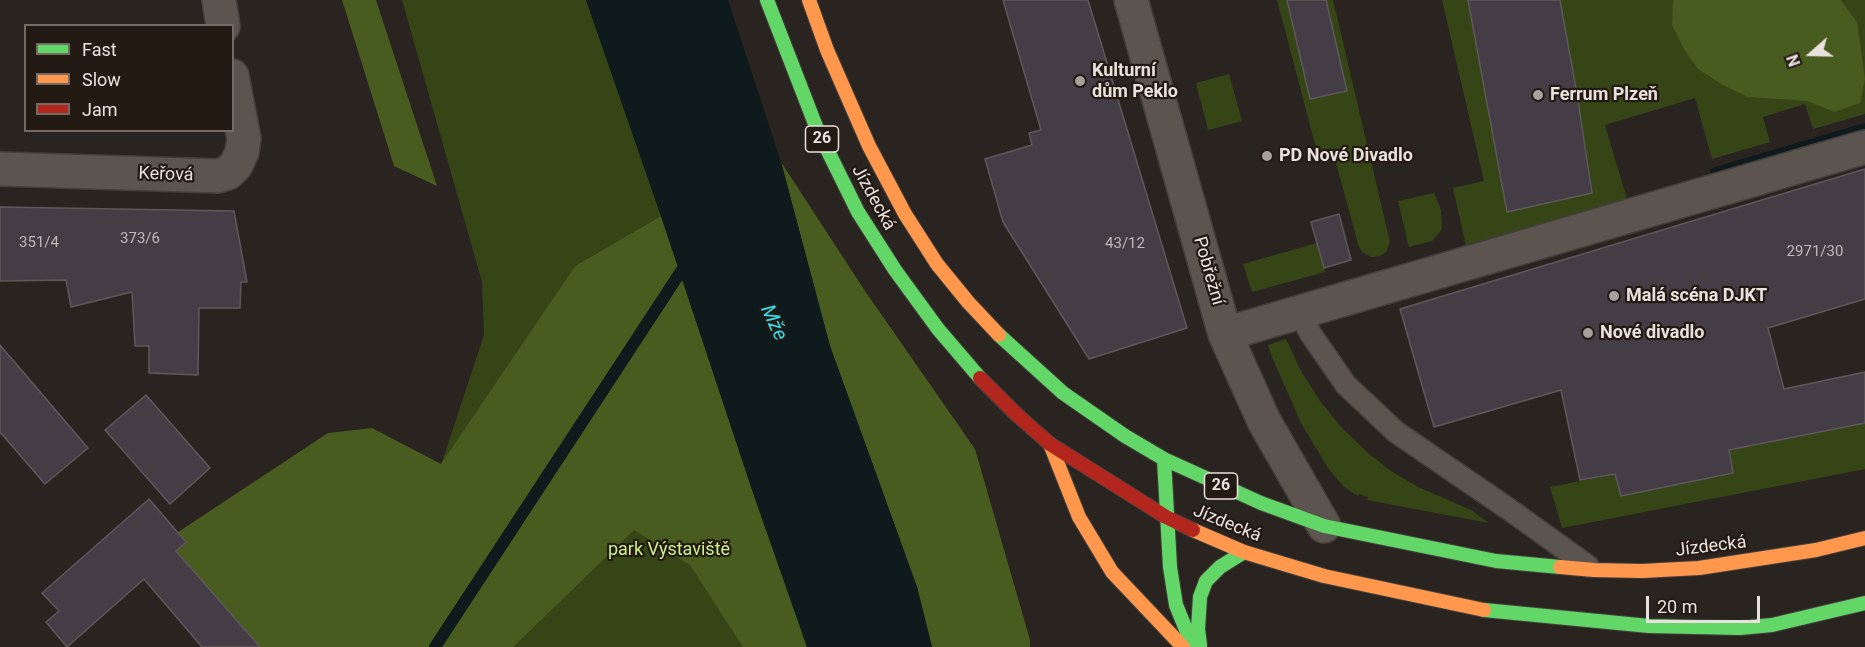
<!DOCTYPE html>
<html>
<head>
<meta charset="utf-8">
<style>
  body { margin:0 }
  #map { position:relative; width:1865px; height:647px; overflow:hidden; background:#2a2421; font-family:Roboto,sans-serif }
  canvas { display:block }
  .legend { position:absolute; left:24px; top:24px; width:210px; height:108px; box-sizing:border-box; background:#241a14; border:2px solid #736a64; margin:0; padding:8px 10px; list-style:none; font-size:18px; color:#e9e1dd }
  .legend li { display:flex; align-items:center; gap:12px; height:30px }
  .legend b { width:30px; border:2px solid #736a64 }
  .north { position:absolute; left:1781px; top:24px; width:60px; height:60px; -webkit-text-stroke:4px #241a14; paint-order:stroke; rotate:250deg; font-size:16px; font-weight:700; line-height:24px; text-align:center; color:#e9e1dd }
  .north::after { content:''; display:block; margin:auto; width:21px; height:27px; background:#e9e1dd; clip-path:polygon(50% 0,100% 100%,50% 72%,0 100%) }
  .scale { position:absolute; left:1646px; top:596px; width:114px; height:27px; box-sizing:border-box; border:3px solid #e9e1dd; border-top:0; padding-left:8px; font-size:18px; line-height:21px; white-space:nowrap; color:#e9e1dd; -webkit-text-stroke:4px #241a14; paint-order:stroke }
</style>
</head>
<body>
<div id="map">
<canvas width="1865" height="647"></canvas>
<ul class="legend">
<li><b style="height:8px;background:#63d668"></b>Fast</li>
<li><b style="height:8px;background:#ff974d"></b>Slow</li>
<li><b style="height:8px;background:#b3261e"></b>Jam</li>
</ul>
<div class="north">N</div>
<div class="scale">20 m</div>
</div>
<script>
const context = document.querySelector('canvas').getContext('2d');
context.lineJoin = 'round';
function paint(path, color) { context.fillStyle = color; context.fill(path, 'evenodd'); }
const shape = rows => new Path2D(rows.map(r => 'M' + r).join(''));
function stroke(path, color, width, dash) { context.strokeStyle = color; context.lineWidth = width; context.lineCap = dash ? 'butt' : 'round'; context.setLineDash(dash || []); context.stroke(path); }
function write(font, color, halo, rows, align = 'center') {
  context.font = font + ' Roboto,sans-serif'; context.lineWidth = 4.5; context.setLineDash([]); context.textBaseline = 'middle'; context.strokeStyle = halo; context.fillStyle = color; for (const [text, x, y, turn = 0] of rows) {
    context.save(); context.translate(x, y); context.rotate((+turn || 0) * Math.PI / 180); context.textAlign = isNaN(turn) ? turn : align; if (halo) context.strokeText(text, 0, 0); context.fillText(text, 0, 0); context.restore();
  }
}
paint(shape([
  [402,0,586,0,661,216,575,266,441,465,484,335,482,282],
  [1277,0,1287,0,1311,99,1347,91,1326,0,1333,0,1390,242,1386,252,1380,256,1371,257,1362,252,1358,244,1335,159,1320,163],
  [1442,0,1468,0,1507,212,1592,192,1577,94,1560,0,1865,0,1865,114,1813,129,1805,104,1763,117,1770,142,1712,159,1695,98,1605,125,1627,199,1466,246,1453,188,1484,181],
  [1229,74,1242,121,1208,130,1196,83],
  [1434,193,1441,210,1442,229,1432,241,1409,247,1398,201],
  [1317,243,1325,272,1252,292,1243,264],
  [696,322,807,647,494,647],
  [1286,339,1301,371,1320,401,1342,428,1368,453,1391,471,1416,486,1471,510,1489,523,1367,500,1368,497,1359,494,1358,496,1344,487,1328,468,1301,423,1272,357,1268,345],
  [1865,423,1865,469,1562,528,1550,487,1616,474,1621,496,1733,473,1729,450]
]), '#364516');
paint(shape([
  [342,0,376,0,437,186,394,166],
  [1673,0,1841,0,1857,22,1865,79,1860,103,1834,112,1807,101,1748,97,1723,85,1698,69,1684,49,1672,25],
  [781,162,865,291,975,449,1030,640,1030,647,932,647,917,587,830,346],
  [661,216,753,493,807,647,743,647,690,565,634,530,513,647,255,647,163,542,328,433,372,428,441,464,575,266]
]), '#495c1f');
paint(shape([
  [586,0,728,0,781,162,830,346,917,587,932,647,807,647,753,493,661,216]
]), '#0e1a1c');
stroke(shape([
  [1716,173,1865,129],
  [435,647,689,259]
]), '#0e1a1c', 12);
const building = shape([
  [1003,0,1088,0,1187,328,1089,359,1003,222,985,159,1032,145,1029,133,1041,130,1003,0],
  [1287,0,1326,0,1347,91,1310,99,1287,0],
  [1468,0,1560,0,1577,94,1592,193,1507,212,1468,0],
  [1865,169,1865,299,1768,328,1784,389,1865,372,1865,423,1729,450,1733,473,1621,496,1615,474,1580,480,1561,390,1434,427,1400,309,1865,169],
  [0,207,234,211,247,282,241,282,240,308,199,308,198,375,149,373,149,346,135,346,132,292,71,307,66,280,0,281,0,207],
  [1339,214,1351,260,1324,268,1311,222,1339,214],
  [0,345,88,448,45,484,0,432,0,345],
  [146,395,210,468,170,504,105,430,146,395],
  [149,499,186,542,176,551,260,647,202,647,144,579,67,647,46,622,59,611,42,593,149,499]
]);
paint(building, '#453d46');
stroke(building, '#5d595a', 1.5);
const lane = shape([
  [1300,312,1310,333,1346,385,1396,432,1510,510,1588,566]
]);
const street = shape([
  [219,0,223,26],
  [1131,0,1225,334,1264,421,1324,526],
  [0,169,218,176,228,173,236,165,242,152,244,139,232,76],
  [1225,334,1865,147]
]);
const fast = shape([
  [767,0,817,129,858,212,895,270,938,329,980,378],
  [999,335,1063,393,1125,436,1164,459,1261,503,1324,526,1496,561,1560,567],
  [1164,459,1170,567,1176,605,1193,647],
  [1484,610,1649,626,1740,628,1772,625,1865,603],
  [1200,645,1198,629,1200,597,1206,581,1220,567,1244,552]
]);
const slow = shape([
  [809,0,827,50,869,146,905,214,937,264,968,302,999,335],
  [1050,444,1079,517,1112,572,1183,647],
  [1193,530,1244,552,1324,576,1484,610],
  [1560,567,1594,570,1642,571,1699,568,1816,550,1865,538]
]);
const jam = shape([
  [980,378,1016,414,1050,444,1166,517,1193,530]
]);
stroke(lane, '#443f3c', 24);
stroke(street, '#443f3c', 36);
stroke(fast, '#443f3c', 16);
stroke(slow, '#443f3c', 16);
stroke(jam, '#443f3c', 16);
stroke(lane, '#5c544e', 21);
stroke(street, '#5c544e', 33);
stroke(fast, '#63d668', 14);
stroke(slow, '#ff974d', 14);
stroke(jam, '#b3261e', 14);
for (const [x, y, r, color] of [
  [1080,81,6,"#a69f9b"],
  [1538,95,6,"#a69f9b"],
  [1267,156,6,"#a69f9b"],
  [1614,296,6,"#a69f9b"],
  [1588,333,6,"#a69f9b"]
]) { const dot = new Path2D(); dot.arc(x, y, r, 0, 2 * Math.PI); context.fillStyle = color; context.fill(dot); stroke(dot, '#241a14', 2); }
write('15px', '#c0b8b7', null, [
  ["373/6",140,239],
  ["351/4",39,243],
  ["43/12",1125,244],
  ["2971/30",1815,252]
]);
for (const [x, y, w] of [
  [822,139,33],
  [1221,486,33]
]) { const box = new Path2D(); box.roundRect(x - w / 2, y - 13, w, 26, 4.5); context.fillStyle = '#241a14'; context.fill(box); stroke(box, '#e9e1dd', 1.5); }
write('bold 16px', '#e9e1dd', null, [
  ["26",822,139],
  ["26",1221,486]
]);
write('bold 18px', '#e9e1dd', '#241a14', [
  ["Kulturní",1092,71],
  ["dům Peklo",1092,92],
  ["Ferrum Plzeň",1550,95],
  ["PD Nové Divadlo",1279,156],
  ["Malá scéna DJKT",1626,296],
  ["Nové divadlo",1600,333]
], 'left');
write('18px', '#e9e1dd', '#241a14', [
  ["Keřová",166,175,2],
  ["Jízdecká",873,198,61],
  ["Pobřežní",1208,271,74],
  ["Jízdecká",1227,524,22],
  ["Jízdecká",1711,547,-7]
]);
write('18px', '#cbef8e', '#241a14', [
  ["park Výstaviště",669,550]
]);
write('italic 20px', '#36daeb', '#241a14', [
  ["Mže",773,323,65]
]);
</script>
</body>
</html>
